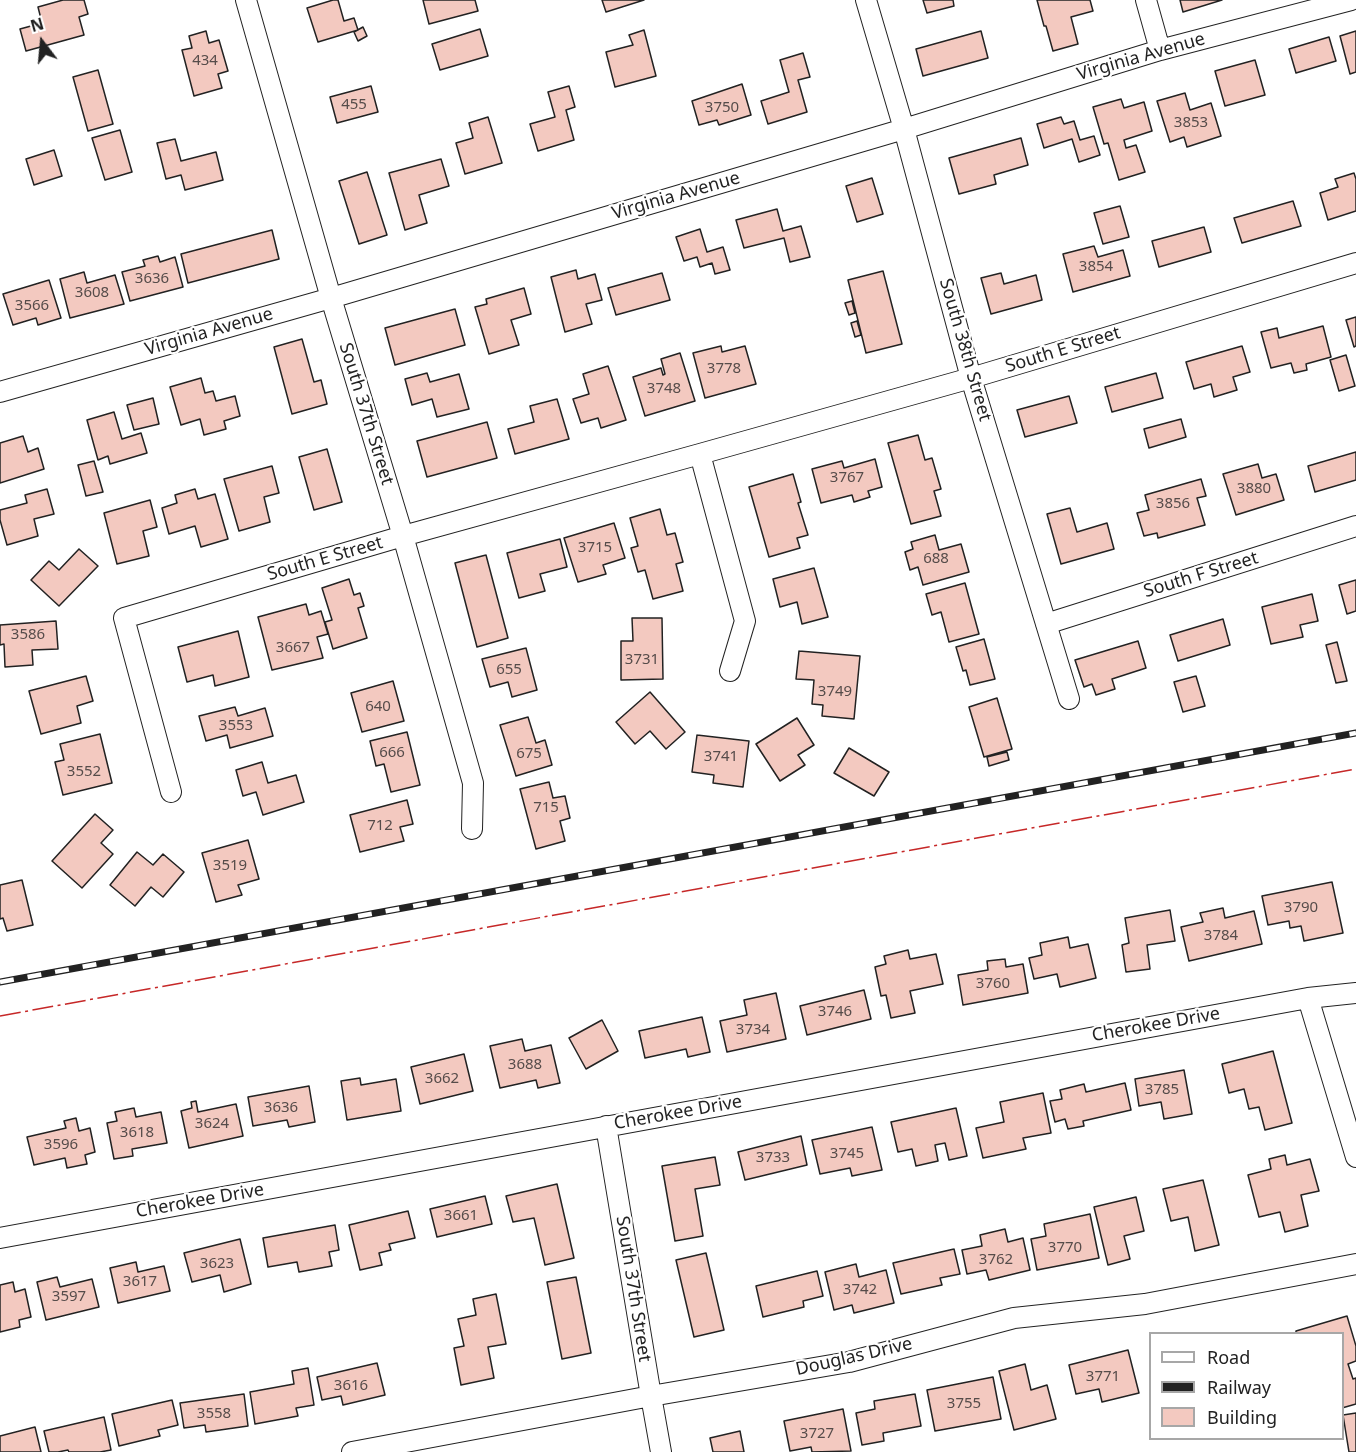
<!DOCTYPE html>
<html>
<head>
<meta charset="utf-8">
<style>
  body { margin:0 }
  #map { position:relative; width:1356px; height:1452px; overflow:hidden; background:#fff; font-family:"Noto Sans",sans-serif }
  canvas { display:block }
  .legend { position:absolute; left:1149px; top:1332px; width:195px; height:108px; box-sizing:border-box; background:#fff; border:2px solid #a7a7a7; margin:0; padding:8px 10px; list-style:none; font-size:18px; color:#222 }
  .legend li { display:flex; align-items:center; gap:12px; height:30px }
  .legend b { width:30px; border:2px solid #a7a7a7 }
  .north { position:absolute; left:12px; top:12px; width:60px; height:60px; -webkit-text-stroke:4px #fff; paint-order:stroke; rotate:344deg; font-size:16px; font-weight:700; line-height:24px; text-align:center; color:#222 }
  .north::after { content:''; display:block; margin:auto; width:21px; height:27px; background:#222; clip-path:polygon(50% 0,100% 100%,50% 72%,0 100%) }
</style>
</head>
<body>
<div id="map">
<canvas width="1356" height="1452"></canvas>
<ul class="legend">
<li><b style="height:8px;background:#fff"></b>Road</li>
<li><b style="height:8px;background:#222"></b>Railway</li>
<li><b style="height:16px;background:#f3c9c0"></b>Building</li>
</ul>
<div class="north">N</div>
</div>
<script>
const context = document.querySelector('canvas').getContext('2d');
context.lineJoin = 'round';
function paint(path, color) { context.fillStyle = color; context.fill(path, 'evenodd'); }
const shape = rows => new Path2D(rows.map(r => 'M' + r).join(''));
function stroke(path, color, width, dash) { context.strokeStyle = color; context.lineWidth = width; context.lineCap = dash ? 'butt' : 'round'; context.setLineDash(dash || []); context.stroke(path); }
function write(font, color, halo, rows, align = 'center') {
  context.font = font + ' "Noto Sans",sans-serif'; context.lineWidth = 4.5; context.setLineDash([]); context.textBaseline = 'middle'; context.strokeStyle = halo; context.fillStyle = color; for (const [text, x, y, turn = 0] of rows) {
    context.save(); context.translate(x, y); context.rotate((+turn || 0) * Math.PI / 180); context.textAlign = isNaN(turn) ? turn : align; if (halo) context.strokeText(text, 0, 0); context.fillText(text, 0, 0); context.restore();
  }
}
const building = shape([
  [63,0,84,0,88,14,79,17,84,35,26,51,20,29,42,23,38,7,63,0],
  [333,0,338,0,344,21,354,18,358,30,318,42,307,8,333,0],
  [423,0,475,0,478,11,429,24,423,0],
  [602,0,644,0,606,12,602,0],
  [923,0,953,0,954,6,927,13,923,0],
  [1037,0,1090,0,1093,11,1071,17,1078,44,1053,51,1046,26,1044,26,1037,0],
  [1180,0,1222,0,1183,12,1180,0],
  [363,27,367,36,358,41,354,32,363,27],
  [480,29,488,56,440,70,432,44,480,29],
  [644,30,656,76,615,87,606,52,633,45,629,35,644,30],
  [206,31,209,43,219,40,228,71,218,74,222,88,194,96,182,50,192,48,189,36,206,31],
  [981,31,988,58,923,76,916,49,981,31],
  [1356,31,1356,72,1350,74,1340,36,1356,31],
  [1329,37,1336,61,1296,73,1289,49,1329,37],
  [803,53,810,77,798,80,807,112,768,124,761,101,789,92,780,60,803,53],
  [1255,60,1265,95,1225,106,1215,71,1255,60],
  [98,70,113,124,88,131,73,77,98,70],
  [742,84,751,115,719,125,717,120,699,125,692,101,742,84],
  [371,86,378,112,337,123,330,97,371,86],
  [569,86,575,107,566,110,574,140,538,151,530,124,555,117,548,92,569,86],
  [1185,93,1190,110,1211,103,1221,136,1187,147,1184,137,1170,142,1157,101,1185,93],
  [1121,99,1124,108,1144,102,1152,131,1124,140,1126,148,1136,145,1145,172,1119,180,1108,143,1104,144,1093,107,1121,99],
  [488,117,502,163,465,174,456,143,473,138,469,123,488,117],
  [1061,117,1064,124,1074,121,1080,140,1094,136,1100,155,1079,162,1072,139,1044,148,1037,124,1061,117],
  [120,130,132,172,105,180,92,138,120,130],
  [1021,138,1028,165,994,175,996,184,959,194,949,158,1021,138],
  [175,139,181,161,216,152,223,180,185,190,181,175,166,179,157,143,175,139],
  [54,150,62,176,34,185,26,159,54,150],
  [441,159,449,186,419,195,427,223,405,230,389,173,441,159],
  [367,172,387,235,359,244,339,181,367,172],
  [1354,173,1356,179,1356,211,1328,220,1320,193,1338,187,1335,179,1354,173],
  [872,178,883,214,857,222,846,186,872,178],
  [1293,201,1301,226,1242,243,1234,218,1293,201],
  [1120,206,1129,237,1103,244,1094,213,1120,206],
  [777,209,783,231,801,226,810,257,790,262,784,238,744,248,736,220,777,209],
  [1204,227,1211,252,1159,267,1152,241,1204,227],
  [700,229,707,252,723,247,730,270,715,274,712,263,700,267,697,257,684,261,676,237,700,229],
  [272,230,279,259,188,283,181,254,272,230],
  [1094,246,1098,257,1123,250,1130,276,1073,292,1063,254,1094,246],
  [158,256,160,262,175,257,183,287,130,301,122,272,145,266,143,260,158,256],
  [576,270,578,279,595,274,602,300,586,304,592,324,565,332,551,277,576,270],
  [883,271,902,344,866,353,848,280,883,271],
  [84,272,87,283,115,275,124,304,70,318,60,279,84,272],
  [662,273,670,300,616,315,608,288,662,273],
  [1001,273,1004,284,1036,275,1042,300,991,314,981,278,1001,273],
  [49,280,61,318,38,325,36,318,13,325,3,294,49,280],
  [524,288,531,314,511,320,519,345,489,354,475,307,487,304,486,299,524,288],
  [852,301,855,313,849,315,845,303,852,301],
  [455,309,465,345,395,365,385,328,455,309],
  [1356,317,1356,346,1354,347,1346,320,1356,317],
  [857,321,861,335,855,337,851,323,857,321],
  [1323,326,1331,357,1306,364,1307,370,1294,373,1291,363,1271,368,1261,332,1277,328,1279,338,1323,326],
  [302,339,314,382,321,380,327,404,292,414,274,347,302,339],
  [721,346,722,352,745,346,756,384,705,398,693,353,721,346],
  [1242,346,1250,372,1233,377,1237,390,1214,397,1211,384,1194,389,1186,362,1242,346],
  [680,353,695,401,645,416,633,377,661,368,663,375,665,374,661,359,680,353],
  [1346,355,1355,386,1339,391,1330,360,1346,355],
  [608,366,626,420,601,428,598,418,581,423,573,399,589,394,583,374,608,366],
  [427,373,430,382,459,374,469,409,437,417,432,399,412,405,405,379,427,373],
  [1156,373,1163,398,1112,412,1105,387,1156,373],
  [201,378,205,393,213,391,216,401,235,396,240,416,224,421,226,429,204,435,200,419,181,425,170,387,201,378],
  [1069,396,1077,423,1025,437,1017,410,1069,396],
  [153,398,159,424,134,430,127,405,153,398],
  [557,399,569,439,515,454,508,429,534,422,530,406,557,399],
  [114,412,122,439,141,433,147,453,110,464,108,456,98,460,87,420,114,412],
  [1181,419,1186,437,1149,448,1144,429,1181,419],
  [487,422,497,458,427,477,417,441,487,422],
  [918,435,925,460,932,458,941,489,934,491,941,516,911,524,888,443,918,435],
  [23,436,28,452,38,448,44,469,0,483,0,443,23,436],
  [327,449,342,502,314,510,299,457,327,449],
  [1356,452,1356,480,1315,492,1308,466,1356,452],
  [875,459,882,487,868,491,870,497,854,502,852,495,821,503,812,469,842,461,844,468,875,459],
  [94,461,103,492,86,496,78,465,94,461],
  [1258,464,1262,478,1276,474,1284,500,1236,515,1223,474,1258,464],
  [272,466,279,493,264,497,270,522,239,531,224,479,272,466],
  [793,474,801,502,798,503,808,535,797,538,800,548,769,557,749,487,793,474],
  [1201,479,1206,496,1197,498,1205,525,1158,538,1157,533,1144,536,1137,513,1149,510,1145,495,1201,479],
  [47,489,54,514,34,519,38,536,7,545,0,520,0,510,27,503,25,495,47,489],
  [195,489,198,499,215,494,228,539,201,547,195,526,169,534,162,508,177,503,175,495,195,489],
  [150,500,157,527,143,531,149,556,117,564,104,513,150,500],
  [1070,508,1077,532,1107,523,1114,549,1061,564,1047,514,1070,508],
  [660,509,667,535,675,533,683,562,676,564,683,591,653,599,645,570,638,572,631,548,638,546,630,518,660,509],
  [614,523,625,558,603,565,606,574,578,582,564,538,614,523],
  [935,535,939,550,961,544,969,572,923,585,918,567,910,570,905,552,913,549,911,542,935,535],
  [560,539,567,567,540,574,545,591,519,598,507,553,560,539],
  [79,549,98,566,59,606,31,580,49,561,59,570,79,549],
  [486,555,508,638,477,647,455,563,486,555],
  [814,568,828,617,802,624,797,602,780,607,773,579,814,568],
  [349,579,354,595,360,593,364,606,358,608,367,638,333,649,325,622,332,620,322,588,349,579],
  [1356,580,1356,611,1347,614,1339,585,1356,580],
  [965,583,979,634,949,642,941,612,932,615,926,594,965,583],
  [1312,594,1318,621,1300,625,1303,637,1271,644,1262,607,1312,594],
  [306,604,309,615,321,611,328,634,317,637,323,658,272,670,258,617,306,604],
  [632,618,662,618,663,679,621,680,621,641,633,641,632,618],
  [1223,619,1230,645,1178,661,1170,635,1223,619],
  [56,621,58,649,32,650,33,665,5,667,4,644,0,645,0,625,56,621],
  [238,631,249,677,215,686,213,675,187,682,178,647,238,631],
  [984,639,995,679,970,685,966,670,963,671,956,647,984,639],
  [1138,641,1146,668,1112,679,1115,689,1096,695,1092,684,1084,687,1075,660,1138,641],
  [1337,642,1347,681,1336,683,1326,645,1337,642],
  [526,648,537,690,512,697,508,682,490,687,482,659,526,648],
  [799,651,860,656,854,719,822,716,823,705,812,704,814,680,796,679,799,651],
  [86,676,93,701,77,706,81,723,41,734,29,691,86,676],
  [1196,676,1205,706,1183,712,1174,682,1196,676],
  [393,681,404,721,362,732,351,693,393,681],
  [650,692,685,732,666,749,650,731,635,744,616,722,650,692],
  [997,698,1012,749,984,757,969,707,997,698],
  [235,707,238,716,265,708,273,736,230,748,227,735,206,741,199,716,235,707],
  [528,717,536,743,545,740,552,765,516,776,500,725,528,717],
  [797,718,814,745,798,755,805,765,780,781,756,744,797,718],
  [407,732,420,785,391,792,384,764,376,766,370,741,407,732],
  [100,734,112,783,63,795,55,762,64,760,60,744,100,734],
  [697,735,749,741,743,787,713,783,714,775,692,772,697,735],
  [849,748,889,772,874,796,834,773,849,748],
  [1007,752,1009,760,989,766,987,757,1007,752],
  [262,762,268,783,296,775,304,802,263,815,256,792,243,796,236,770,262,762],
  [549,782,553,798,565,796,570,818,560,821,565,841,536,849,520,789,549,782],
  [407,800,413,824,400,827,404,841,360,852,350,815,407,800],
  [95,814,113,830,101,843,113,854,82,888,52,861,95,814],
  [248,840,259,879,238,885,242,895,216,902,202,853,248,840],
  [137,852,153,865,163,854,184,872,163,897,151,887,135,906,110,885,137,852],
  [22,880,33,925,7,931,3,918,0,919,0,885,22,880],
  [1332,882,1343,933,1304,941,1301,926,1290,928,1289,921,1268,925,1262,896,1332,882],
  [1223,908,1225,918,1254,911,1262,944,1189,961,1181,927,1203,922,1200,913,1223,908],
  [1170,910,1175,941,1147,945,1150,969,1126,972,1122,945,1129,943,1125,918,1170,910],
  [1068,937,1070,948,1088,944,1096,978,1060,987,1057,974,1034,979,1029,958,1042,955,1040,943,1068,937],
  [908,950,910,959,936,954,943,984,910,991,915,1013,891,1018,886,995,881,996,875,967,886,964,884,956,908,950],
  [1005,959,1006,967,1023,964,1028,993,963,1005,958,975,988,970,987,961,1005,959],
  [864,990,871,1019,807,1035,800,1006,864,990],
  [776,993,786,1039,727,1052,720,1021,747,1015,744,1000,776,993],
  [702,1017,710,1052,688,1057,686,1049,645,1058,639,1031,702,1017],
  [602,1020,618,1051,586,1069,569,1038,602,1020],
  [522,1039,525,1051,551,1045,560,1083,538,1088,536,1080,500,1088,490,1046,522,1039],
  [1273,1051,1292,1123,1265,1130,1259,1107,1249,1109,1244,1089,1229,1093,1222,1064,1273,1051],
  [464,1054,473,1091,420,1104,411,1067,464,1054],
  [1184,1070,1192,1114,1164,1119,1161,1102,1139,1106,1135,1079,1184,1070],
  [360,1078,361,1085,396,1079,401,1111,347,1120,341,1081,360,1078],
  [1125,1083,1131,1110,1083,1121,1084,1126,1068,1129,1065,1119,1055,1122,1050,1101,1062,1099,1060,1090,1084,1084,1086,1092,1125,1083],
  [309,1086,315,1122,289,1127,287,1120,253,1126,248,1097,309,1086],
  [1043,1093,1051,1133,1023,1138,1026,1149,983,1158,976,1128,1004,1122,1000,1102,1043,1093],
  [196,1101,198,1112,236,1104,243,1136,189,1148,181,1111,192,1108,191,1102,196,1101],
  [134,1108,136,1117,161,1112,167,1143,132,1149,133,1156,114,1159,107,1123,117,1121,115,1112,134,1108],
  [956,1108,967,1156,949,1160,945,1143,935,1145,938,1161,916,1166,912,1149,898,1152,891,1122,956,1108],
  [76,1118,79,1131,90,1128,95,1152,85,1155,87,1164,67,1168,65,1158,34,1165,27,1137,66,1128,64,1121,76,1118],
  [872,1127,882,1170,852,1176,850,1168,820,1174,812,1140,872,1127],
  [801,1136,807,1165,745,1180,738,1152,801,1136],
  [1285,1155,1287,1165,1310,1159,1319,1191,1301,1195,1308,1226,1285,1232,1280,1212,1259,1217,1248,1175,1271,1169,1269,1159,1285,1155],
  [715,1157,720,1185,695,1189,703,1236,675,1241,662,1166,715,1157],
  [1203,1180,1219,1245,1195,1251,1188,1217,1171,1221,1163,1189,1203,1180],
  [557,1184,574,1258,545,1265,534,1218,513,1222,506,1196,557,1184],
  [485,1196,492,1224,437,1237,430,1209,485,1196],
  [1136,1197,1144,1231,1124,1236,1130,1259,1108,1265,1094,1207,1136,1197],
  [408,1211,415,1238,389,1244,391,1250,379,1253,382,1265,360,1270,349,1225,408,1211],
  [1090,1214,1099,1258,1037,1270,1031,1239,1046,1236,1044,1224,1090,1214],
  [335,1225,339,1250,329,1252,332,1266,299,1272,297,1262,268,1267,263,1238,335,1225],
  [1005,1229,1008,1242,1023,1238,1030,1270,989,1280,986,1270,967,1274,962,1250,982,1246,980,1235,1005,1229],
  [240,1239,251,1284,224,1292,220,1275,192,1282,184,1253,240,1239],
  [954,1249,960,1274,940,1278,942,1285,901,1294,893,1263,954,1249],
  [706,1253,724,1330,694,1337,676,1260,706,1253],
  [136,1262,138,1272,164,1266,170,1291,118,1303,110,1268,136,1262],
  [856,1264,859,1277,886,1270,894,1303,854,1313,852,1305,834,1310,825,1272,856,1264],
  [817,1271,823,1296,803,1301,804,1307,763,1317,756,1286,817,1271],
  [57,1277,60,1287,92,1279,99,1307,46,1320,37,1282,57,1277],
  [576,1277,591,1353,562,1359,547,1282,576,1277],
  [13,1282,15,1292,25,1289,31,1317,19,1320,20,1327,0,1332,0,1285,13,1282],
  [496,1294,506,1344,488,1347,494,1378,461,1385,454,1348,464,1346,458,1319,476,1315,473,1299,496,1294],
  [1347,1316,1356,1346,1356,1361,1348,1364,1353,1379,1356,1378,1356,1404,1342,1408,1342,1334,1296,1334,1296,1331,1347,1316],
  [1128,1350,1139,1393,1102,1402,1099,1389,1076,1394,1069,1365,1128,1350],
  [377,1363,385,1395,343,1405,341,1396,322,1400,317,1377,377,1363],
  [1025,1364,1031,1390,1047,1385,1056,1419,1014,1430,999,1371,1025,1364],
  [308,1368,314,1405,296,1408,298,1416,255,1424,250,1392,294,1384,292,1371,308,1368],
  [993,1377,1001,1419,935,1431,927,1390,993,1377],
  [244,1394,248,1426,206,1432,205,1425,184,1428,180,1403,244,1394],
  [915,1394,921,1426,883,1433,884,1441,862,1445,856,1413,875,1409,874,1401,915,1394],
  [172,1400,178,1425,158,1430,160,1436,119,1446,112,1414,172,1400],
  [843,1409,851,1451,812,1452,811,1447,790,1451,784,1421,843,1409],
  [1356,1413,1356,1452,1349,1452,1343,1415,1356,1413],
  [104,1417,111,1450,100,1452,69,1452,68,1450,58,1452,49,1452,44,1431,104,1417],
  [35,1427,41,1452,0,1452,0,1436,35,1427],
  [740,1431,744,1452,713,1452,710,1438,740,1431]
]);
paint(building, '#f3c9c0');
stroke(building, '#222', 1.5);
const minor = shape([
  [246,0,331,298,403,536,473,783,472,829],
  [866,0,904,129,971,378,1069,699],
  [1146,0,1160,50],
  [0,392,331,298,904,129,1160,50,1351,0],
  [700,454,745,621,730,671],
  [1046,624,1356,526],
  [171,792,124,618,403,536,700,454,971,378,1356,263],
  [1308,998,1356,1157],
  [606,1126,651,1396,661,1452],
  [0,1238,1308,998,1356,993],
  [352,1452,651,1396,849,1362,1014,1318,1145,1304,1356,1264]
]);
stroke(minor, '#222', 22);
stroke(minor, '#fff', 20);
const rail = shape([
  [0,982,1356,733]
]);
stroke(rail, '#222', 7);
stroke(rail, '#fff', 4.5, [14]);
stroke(shape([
  [0,1016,1356,769]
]), '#c62828', 1.5, [21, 4.5, 3, 4.5]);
write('15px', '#564c4a', null, [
  ["434",205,61],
  ["455",354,105],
  ["3750",722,108],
  ["3853",1191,123],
  ["3854",1096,267],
  ["3636",152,279],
  ["3608",92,293],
  ["3566",32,306],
  ["3778",724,369],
  ["3748",664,389],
  ["3767",847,478],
  ["3880",1254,489],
  ["3856",1173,504],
  ["3715",595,548],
  ["688",936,559],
  ["3586",28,635],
  ["3667",293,648],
  ["3731",642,660],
  ["655",509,670],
  ["3749",835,692],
  ["640",378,707],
  ["3553",236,726],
  ["666",392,753],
  ["675",529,754],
  ["3741",721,757],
  ["3552",84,772],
  ["715",546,808],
  ["712",380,826],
  ["3519",230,866],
  ["3790",1301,908],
  ["3784",1221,936],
  ["3760",993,984],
  ["3746",835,1012],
  ["3734",753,1030],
  ["3688",525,1065],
  ["3662",442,1079],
  ["3785",1162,1090],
  ["3636",281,1108],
  ["3624",212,1124],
  ["3618",137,1133],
  ["3596",61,1145],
  ["3745",847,1154],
  ["3733",773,1158],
  ["3661",461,1216],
  ["3770",1065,1248],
  ["3762",996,1260],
  ["3623",217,1264],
  ["3617",140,1282],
  ["3742",860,1290],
  ["3597",69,1297],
  ["3771",1103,1377],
  ["3616",351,1386],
  ["3755",964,1404],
  ["3558",214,1414],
  ["3727",817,1434]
]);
write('18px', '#222', '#fff', [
  ["Virginia Avenue",1141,57,-16],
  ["Virginia Avenue",676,196,-16],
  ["Virginia Avenue",209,332,-16],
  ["South 38th Street",965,350,74],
  ["South E Street",1063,350,-17],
  ["South 37th Street",366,414,73],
  ["South E Street",325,559,-16],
  ["South F Street",1201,575,-17],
  ["Cherokee Drive",1156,1025,-10],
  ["Cherokee Drive",678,1113,-10],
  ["Cherokee Drive",200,1201,-10],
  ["South 37th Street",633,1289,81],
  ["Douglas Drive",854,1357,-13]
]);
</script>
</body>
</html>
